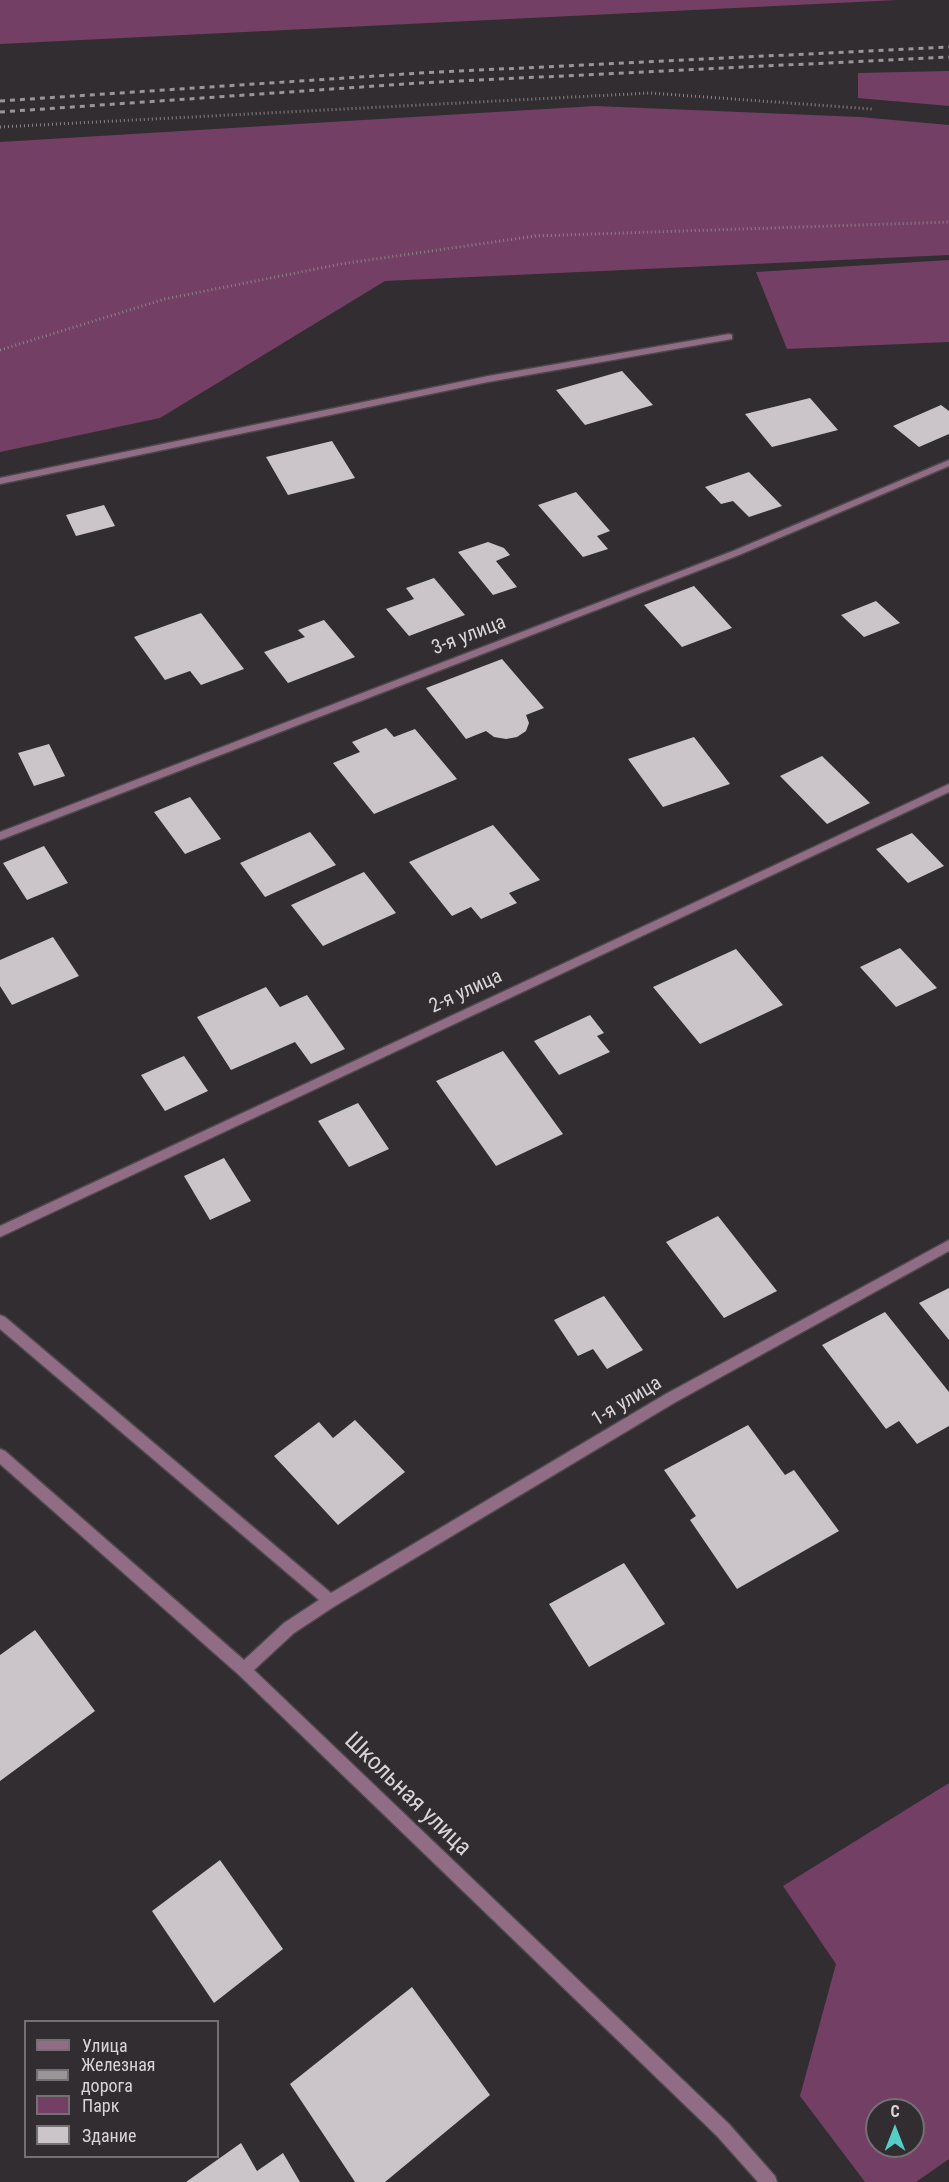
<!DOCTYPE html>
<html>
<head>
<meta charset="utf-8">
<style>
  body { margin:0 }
  #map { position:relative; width:949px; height:2182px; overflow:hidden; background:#322d30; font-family:"Roboto Condensed",sans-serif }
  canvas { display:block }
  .legend { position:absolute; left:24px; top:2020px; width:195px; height:138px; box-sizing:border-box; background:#322d30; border:2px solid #757073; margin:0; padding:8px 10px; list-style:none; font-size:18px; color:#d9d5d7 }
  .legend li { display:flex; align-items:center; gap:12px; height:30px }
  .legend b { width:30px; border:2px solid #757073 }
  .north { position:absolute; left:865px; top:2098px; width:60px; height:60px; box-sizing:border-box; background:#322d30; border:2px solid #757073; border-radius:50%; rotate:0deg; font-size:16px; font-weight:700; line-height:24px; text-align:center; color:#d9d5d7 }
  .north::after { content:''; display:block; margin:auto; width:21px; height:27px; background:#55cec5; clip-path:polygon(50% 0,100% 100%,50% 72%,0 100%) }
</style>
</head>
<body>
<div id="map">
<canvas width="949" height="2182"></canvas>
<ul class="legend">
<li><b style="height:8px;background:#916c85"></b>Улица</li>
<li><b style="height:8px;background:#9a9698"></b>Железная дорога</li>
<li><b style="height:16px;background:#733f64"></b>Парк</li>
<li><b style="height:16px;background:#cbc4c8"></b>Здание</li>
</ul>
<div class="north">С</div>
</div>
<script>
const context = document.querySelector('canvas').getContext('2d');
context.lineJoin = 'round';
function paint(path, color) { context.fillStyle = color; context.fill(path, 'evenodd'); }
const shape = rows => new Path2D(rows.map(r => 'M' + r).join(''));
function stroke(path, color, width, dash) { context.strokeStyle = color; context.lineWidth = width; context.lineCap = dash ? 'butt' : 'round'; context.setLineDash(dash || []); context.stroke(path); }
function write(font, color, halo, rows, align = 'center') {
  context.font = font + ' "Roboto Condensed",sans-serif'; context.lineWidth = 6; context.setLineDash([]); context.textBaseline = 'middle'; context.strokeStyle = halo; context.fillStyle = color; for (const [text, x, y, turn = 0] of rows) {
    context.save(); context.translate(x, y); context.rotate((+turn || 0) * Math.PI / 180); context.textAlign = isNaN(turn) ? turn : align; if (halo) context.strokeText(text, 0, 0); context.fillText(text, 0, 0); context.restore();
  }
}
paint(shape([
  [0,0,898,0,0,44],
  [949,71,949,106,858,98,858,73],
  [595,106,860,117,949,125,949,255,385,281,160,418,0,452,0,142],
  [949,260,949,342,787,349,756,272],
  [949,1783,949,2159,916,2182,865,2182,800,2096,836,1964,783,1886],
  [877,2110,913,2110,913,2146,877,2146]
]), '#733f64');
paint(shape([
  [622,371,653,405,585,425,556,390],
  [810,398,838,430,772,447,745,414],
  [941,405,949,411,949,434,919,447,893,426],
  [332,441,355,478,288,495,266,457],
  [749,472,782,506,749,517,733,501,721,504,705,487],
  [576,492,610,531,597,536,608,549,583,557,538,505],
  [104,505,115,526,76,536,66,515],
  [488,542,504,548,510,555,496,561,517,587,493,595,458,552],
  [434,578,465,615,409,636,386,609,414,599,406,588],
  [694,586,732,628,682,647,644,605],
  [876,601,900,623,864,637,841,615],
  [201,613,244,669,201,685,190,671,165,680,134,637],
  [324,620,355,657,288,683,264,652,305,637,298,630],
  [502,659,544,708,526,715,529,723,526,731,517,737,506,739,494,737,486,731,466,739,426,688],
  [386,728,394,737,415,729,457,779,374,814,333,763,360,752,352,742],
  [694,737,730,784,663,807,628,759],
  [49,744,65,776,34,786,18,753],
  [822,756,870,803,827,824,780,776],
  [190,797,221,839,185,854,154,812],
  [493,825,540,880,509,893,517,903,481,919,471,907,452,916,409,862],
  [310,832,336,865,265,897,240,863],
  [912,833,944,866,908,883,876,849],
  [44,846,68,883,27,900,3,863],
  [364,872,396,913,323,946,291,905],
  [53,937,79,976,12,1005,0,986,0,960],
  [900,948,937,988,896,1007,860,967],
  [736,949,783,1005,700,1044,653,987],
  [266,987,280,1007,307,995,345,1049,311,1064,295,1042,231,1070,197,1017],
  [590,1015,604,1033,597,1036,610,1052,559,1075,534,1041],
  [503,1051,563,1134,496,1166,436,1081],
  [184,1056,208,1091,165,1111,141,1075],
  [358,1103,389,1149,349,1167,318,1121],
  [224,1158,251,1201,210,1220,184,1176],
  [718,1216,777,1291,724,1318,666,1242],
  [949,1288,949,1340,919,1303],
  [604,1296,643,1350,607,1369,593,1349,578,1356,554,1320],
  [885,1312,949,1392,949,1426,917,1444,899,1421,886,1429,822,1345],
  [355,1420,405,1472,338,1525,274,1456,319,1422,333,1438],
  [748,1425,785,1475,794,1470,839,1531,737,1589,690,1520,696,1516,664,1470],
  [624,1563,665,1624,589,1667,549,1604],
  [35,1630,95,1711,0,1781,0,1655],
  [220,1860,283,1949,214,2003,152,1911],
  [412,1987,490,2095,385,2182,355,2182,290,2084],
  [241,2143,257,2171,283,2153,300,2182,186,2182]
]), '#cbc4c8');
const lane = shape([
  [729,334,732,335,732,339,488,382,0,484,0,478,488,376,729,334]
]);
const street = shape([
  [949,460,949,466,739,555,0,840,0,832,733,551,949,460],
  [949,784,949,792,0,1237,0,1226,949,784],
  [949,1240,949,1251,674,1403,335,1606,294,1633,254,1670,729,2124,775,2176,777,2182,758,2182,717,2136,239,1675,0,1464,0,1449,5,1451,244,1660,284,1623,319,1600,0,1329,0,1315,5,1317,331,1593,664,1395,949,1240]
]);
stroke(lane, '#4d484b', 3);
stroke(street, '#4d484b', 3);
stroke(shape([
  [0,127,650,93,872,109],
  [0,350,165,299,341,264,535,236,949,222]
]), '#888486', 3, [1, 3]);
paint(lane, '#916c85');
paint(street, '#916c85');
stroke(shape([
  [0,101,420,73,949,47],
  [0,112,419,83,949,57]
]), '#9a9698', 3, [5, 5]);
write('20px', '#d9d5d7', '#322d30', [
  ["3-я улица",469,636,-21],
  ["2-я улица",466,992,-25],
  ["1-я улица",627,1402,-31]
]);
write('24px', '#d9d5d7', '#322d30', [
  ["Школьная улица",407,1795,44]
]);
</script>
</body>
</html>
